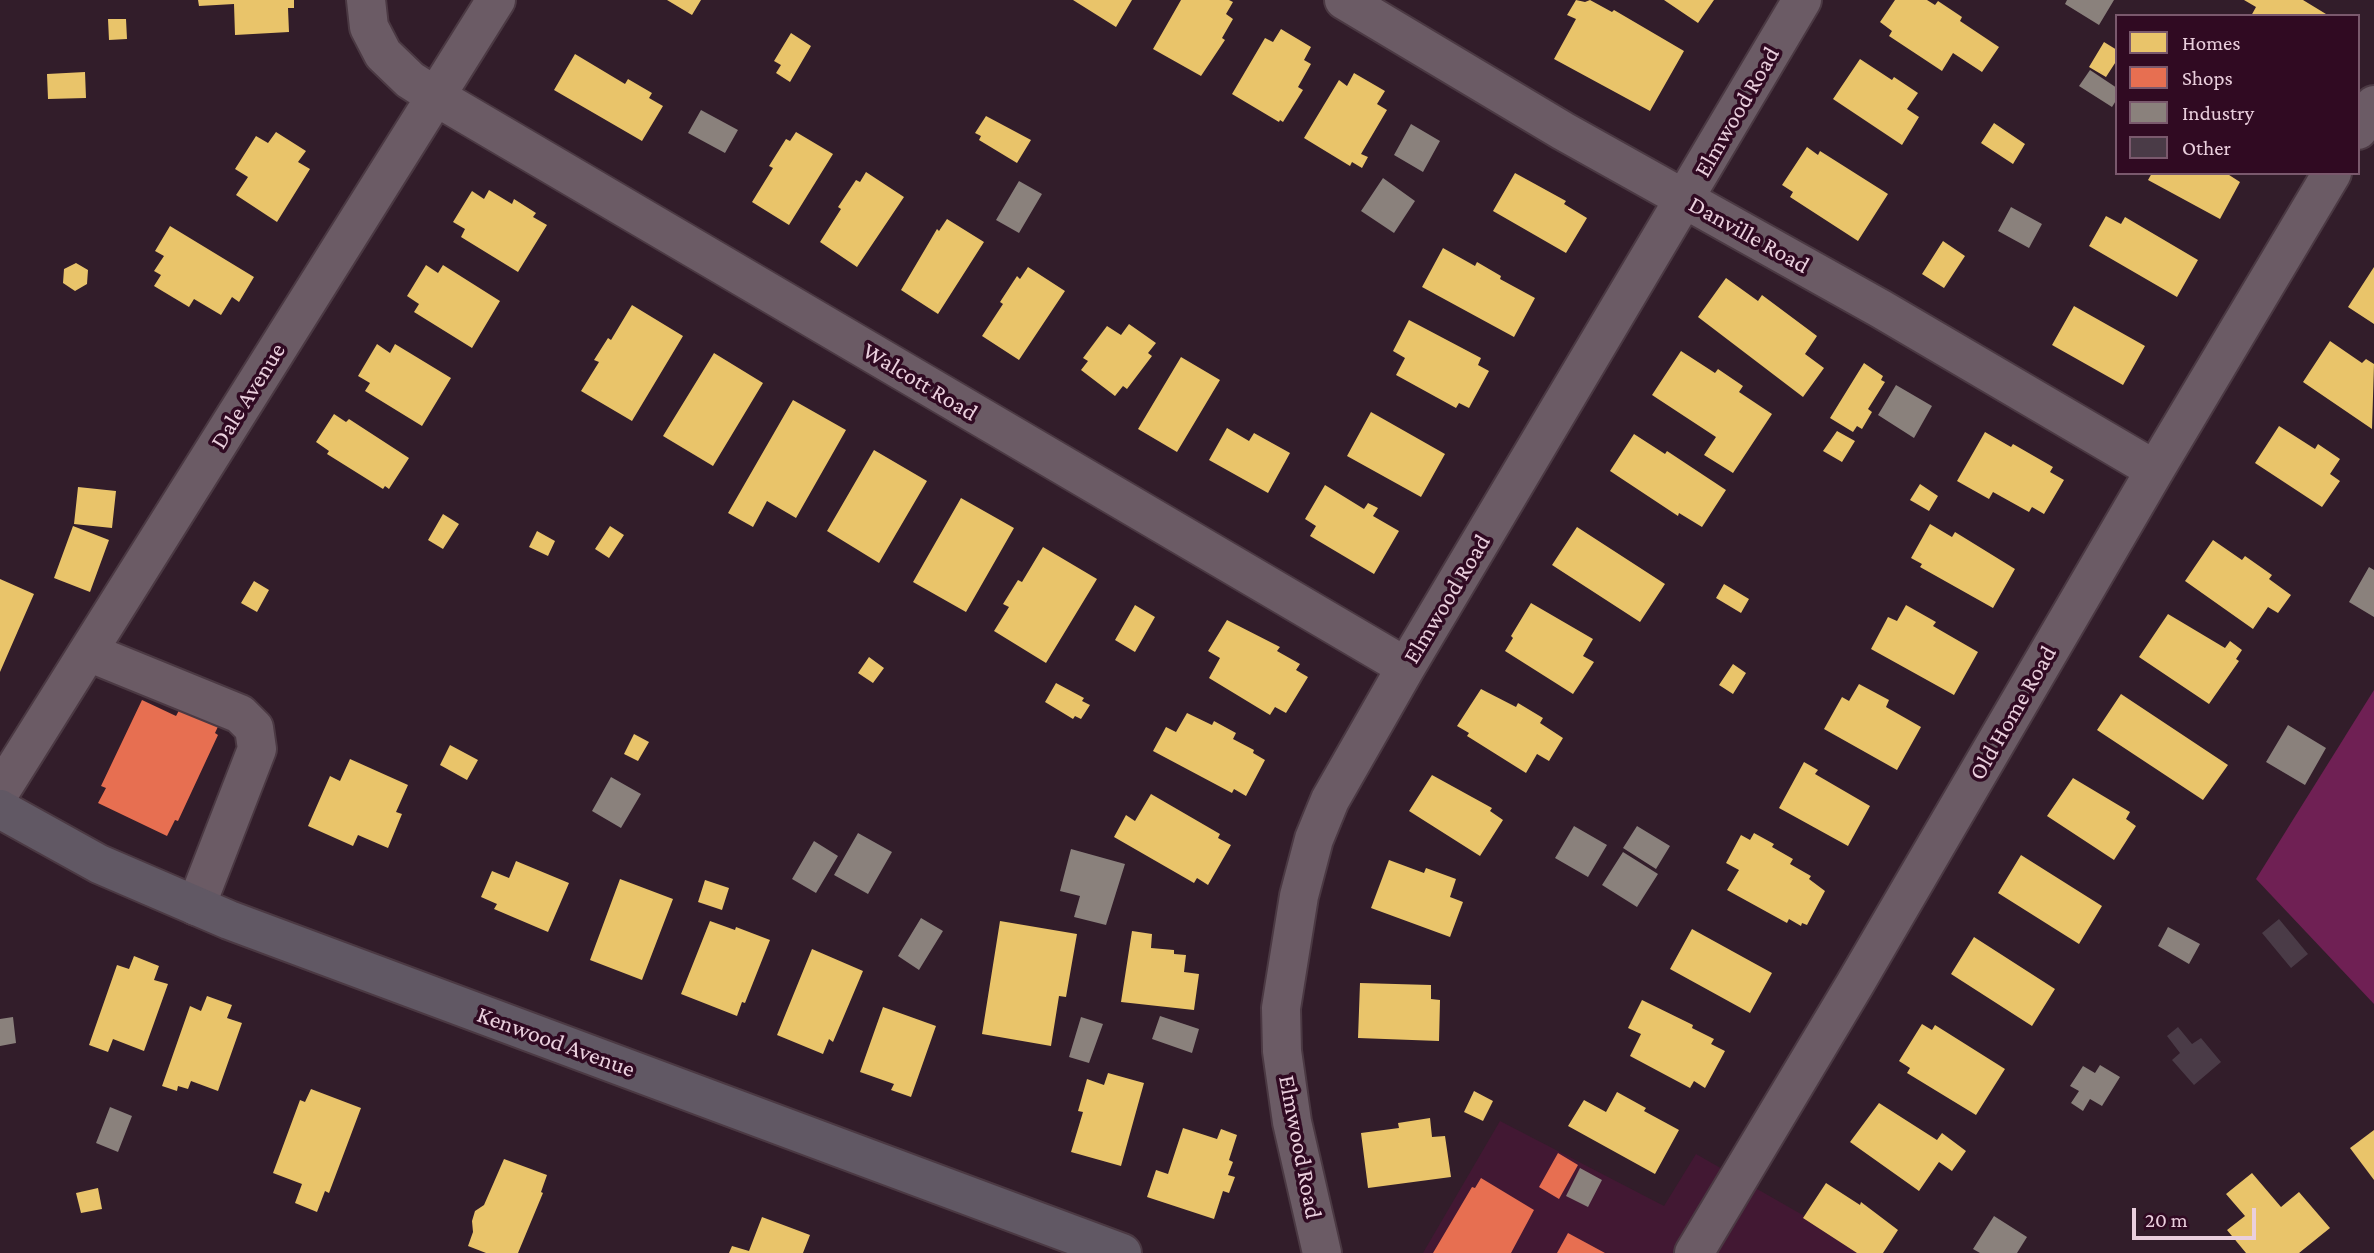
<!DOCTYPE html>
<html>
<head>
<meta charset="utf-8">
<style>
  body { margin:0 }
  #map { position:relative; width:2374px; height:1253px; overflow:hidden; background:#321d2a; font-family:"Crimson Pro",serif }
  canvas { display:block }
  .legend { position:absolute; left:2115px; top:14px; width:245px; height:161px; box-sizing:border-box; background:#300a22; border:2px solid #7a596d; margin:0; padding:9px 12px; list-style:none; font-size:21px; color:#eacfdd }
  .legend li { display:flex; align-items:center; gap:14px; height:35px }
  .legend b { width:35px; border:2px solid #7a596d }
  .scale { position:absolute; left:2132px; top:1208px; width:124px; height:32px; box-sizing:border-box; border:4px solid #eacfdd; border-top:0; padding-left:9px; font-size:21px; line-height:24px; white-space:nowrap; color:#eacfdd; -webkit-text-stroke:5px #300a22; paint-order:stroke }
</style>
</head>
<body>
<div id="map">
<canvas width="2374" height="1253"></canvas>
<ul class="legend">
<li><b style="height:19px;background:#e9c46a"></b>Homes</li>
<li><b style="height:19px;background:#e76f51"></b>Shops</li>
<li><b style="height:19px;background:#8a817c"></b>Industry</li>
<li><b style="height:19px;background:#4a3b47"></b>Other</li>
</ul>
<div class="scale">20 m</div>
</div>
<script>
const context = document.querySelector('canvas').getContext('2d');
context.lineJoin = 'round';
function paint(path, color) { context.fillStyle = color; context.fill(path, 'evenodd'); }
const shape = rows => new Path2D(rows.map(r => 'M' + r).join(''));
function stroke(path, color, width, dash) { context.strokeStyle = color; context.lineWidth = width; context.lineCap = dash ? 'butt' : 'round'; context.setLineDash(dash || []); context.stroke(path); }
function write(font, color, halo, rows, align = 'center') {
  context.font = font + ' "Crimson Pro",serif'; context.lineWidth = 7; context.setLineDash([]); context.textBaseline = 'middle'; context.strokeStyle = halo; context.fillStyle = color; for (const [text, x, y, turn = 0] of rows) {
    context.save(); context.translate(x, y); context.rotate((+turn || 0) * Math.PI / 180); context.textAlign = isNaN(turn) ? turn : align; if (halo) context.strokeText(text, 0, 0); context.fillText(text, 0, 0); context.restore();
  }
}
paint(shape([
  [1500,1121,1664,1206,1696,1154,1869,1253,1423,1253]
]), '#421833');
paint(shape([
  [2374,690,2374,1004,2256,879]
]), '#6f2054');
paint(shape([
  [198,0,294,0,294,8,288,8,289,32,235,35,234,4,199,6],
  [667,0,701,0,692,15],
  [1073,0,1132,0,1116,27],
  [1181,0,1229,0,1233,2,1226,14,1233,19,1222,38,1225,40,1201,76,1153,49],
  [1576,0,1585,2,1590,0,1612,12,1614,10,1684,51,1650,111,1554,59,1576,19,1567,15],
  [1664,0,1714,0,1698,23],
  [1895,0,1927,0,1935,5,1938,1,1962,17,1960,21,1999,47,1982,72,1953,53,1942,71,1889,36,1892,31,1880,22],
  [2244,0,2303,0,2326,14,2325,16,2251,16,2256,7],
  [108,19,126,19,127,39,109,40],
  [1281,29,1311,47,1304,60,1311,64,1298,87,1303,90,1283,122,1280,120,1279,122,1232,94,1265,38,1273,42],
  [791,33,811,46,790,82,776,73,781,65,774,61],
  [2104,42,2117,50,2117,60,2106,77,2089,67],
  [575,54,625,84,628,79,652,93,649,98,663,106,642,141,554,90],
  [1860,59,1892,80,1894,77,1918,93,1907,109,1919,117,1902,145,1833,99],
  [85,72,86,98,48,99,47,74],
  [1354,73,1385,91,1377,104,1387,110,1361,154,1368,157,1362,168,1352,162,1350,166,1304,138,1339,80,1347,86],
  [986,116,1031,140,1017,163,979,140,981,136,975,133],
  [1994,123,2025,144,2013,164,1981,143],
  [276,132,306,151,298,162,310,169,277,222,236,195,248,177,235,169,256,136,268,143],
  [796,132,833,154,789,225,752,202,773,168,769,166,786,139,790,141],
  [1807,147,1818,155,1820,151,1888,194,1858,241,1790,197,1793,192,1782,185],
  [866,172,904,197,857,267,820,242,841,209,838,207,856,180,860,182],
  [1515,173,1566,201,1564,204,1587,218,1566,253,1493,211],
  [2152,173,2226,173,2240,182,2220,219,2148,180],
  [489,190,512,204,514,199,536,213,533,217,547,225,518,272,461,237,465,229,453,222,472,191,484,199],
  [2106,216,2121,224,2125,217,2198,260,2177,297,2089,246],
  [947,219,984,242,938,314,901,290,937,229,939,231],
  [170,226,254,277,239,302,232,297,221,315,194,299,189,307,154,286,161,275,154,271,164,256,155,251],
  [1943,241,1965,256,1944,288,1922,274],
  [1443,248,1475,266,1477,262,1501,276,1500,279,1535,298,1514,337,1422,287],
  [76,263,88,270,87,284,75,291,63,283,64,269],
  [426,265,438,273,443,265,500,301,472,348,414,312,419,304,407,296],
  [1028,267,1065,291,1019,360,982,336,1003,304,1000,302,1017,276,1020,279],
  [2374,267,2374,324,2348,307],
  [1726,278,1758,301,1762,295,1817,336,1805,354,1824,368,1803,397,1698,317],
  [632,305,683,336,632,421,581,391,599,362,594,360,608,338,611,340],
  [2074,306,2145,346,2123,385,2052,345],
  [1409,320,1481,358,1478,365,1489,371,1469,408,1459,403,1456,408,1396,375,1405,358,1393,351],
  [1129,324,1156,343,1148,353,1152,356,1127,389,1123,386,1115,396,1081,370,1088,361,1083,358,1107,326,1121,335],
  [2330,341,2362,363,2366,359,2374,364,2372,429,2303,382],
  [377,344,390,353,395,344,451,378,422,426,365,391,370,383,358,376],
  [1681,351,1715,373,1718,369,1743,386,1739,392,1772,414,1733,473,1704,455,1716,437,1652,395],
  [714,353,763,383,713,466,663,436],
  [1181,357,1220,380,1177,452,1138,429],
  [1864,363,1883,376,1881,380,1885,382,1868,409,1872,412,1862,429,1857,426,1853,432,1830,418],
  [793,400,846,430,796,518,767,501,753,527,728,513],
  [1371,412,1445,454,1421,497,1347,456],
  [334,414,346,422,349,419,409,458,389,489,385,486,383,489,327,454,329,451,316,442],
  [2279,426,2315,449,2318,444,2340,459,2330,474,2340,481,2322,507,2255,463],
  [1227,428,1249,441,1254,433,1290,453,1268,493,1209,460],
  [1837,431,1855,441,1842,462,1823,451],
  [1985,432,2011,447,2013,444,2053,467,2050,472,2064,480,2044,514,2032,507,2029,512,1993,492,1989,499,1957,481],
  [1634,434,1665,454,1667,451,1726,490,1702,527,1679,513,1678,516,1610,471],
  [874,450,927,481,879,563,827,531],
  [1920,484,1938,496,1929,511,1910,500],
  [1325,485,1364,509,1368,503,1378,508,1373,516,1399,531,1374,574,1310,536,1316,526,1305,519],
  [78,487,116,491,112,528,74,524],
  [961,498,1014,528,966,612,913,582],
  [443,514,459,524,443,549,428,540],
  [1930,524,1952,537,1955,532,2015,569,1993,608,1920,567,1922,564,1911,558],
  [73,526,109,540,90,592,54,578],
  [610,526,624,535,609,558,595,549],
  [1577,527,1665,584,1640,622,1552,565],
  [537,531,555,541,548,556,529,547],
  [2213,540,2242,560,2245,556,2272,575,2269,579,2291,595,2278,613,2268,607,2253,629,2185,581],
  [1043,547,1097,579,1046,663,994,631,1009,607,1003,604,1018,580,1022,582],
  [0,579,34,594,0,672],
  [254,581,269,590,257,612,241,603],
  [1724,584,1749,599,1741,613,1716,598],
  [1531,603,1593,639,1583,656,1594,662,1573,694,1505,651,1513,638,1511,636],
  [1135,605,1155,617,1135,652,1115,640],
  [1906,605,1936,622,1933,626,1978,652,1954,695,1871,649,1888,617,1897,621],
  [2168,614,2225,648,2230,641,2242,650,2236,659,2239,661,2209,704,2139,657],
  [1227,620,1280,647,1277,651,1300,664,1296,670,1308,677,1286,713,1275,707,1270,715,1209,678,1220,658,1208,651],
  [869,657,884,668,873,683,858,673],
  [1733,664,1746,673,1733,694,1719,685],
  [1056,683,1084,698,1082,701,1090,705,1081,719,1075,716,1073,719,1045,702],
  [1859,684,1889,700,1886,707,1921,727,1897,770,1824,729,1842,697,1849,701],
  [1481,689,1516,707,1518,703,1543,718,1540,723,1563,738,1549,761,1537,754,1526,773,1467,736,1469,733,1457,726],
  [2121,694,2228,765,2203,800,2097,730],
  [1187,713,1212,725,1214,721,1236,733,1233,739,1254,750,1253,753,1265,760,1246,796,1234,789,1232,793,1153,751,1166,727,1176,732],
  [634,734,649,742,638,761,624,754],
  [450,745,478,760,467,780,440,765],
  [350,759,408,785,396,812,402,814,388,848,358,835,353,846,308,826,330,776,340,781],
  [1804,762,1818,770,1815,774,1870,806,1848,846,1779,808],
  [1432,775,1492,808,1490,811,1503,820,1480,856,1409,811],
  [2073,778,2130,812,2126,819,2136,826,2114,860,2047,816],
  [1151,794,1220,834,1218,838,1231,845,1208,885,1197,878,1194,883,1114,837,1126,815,1135,821],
  [1754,833,1774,844,1772,847,1793,859,1790,864,1811,876,1809,879,1825,891,1807,925,1802,923,1801,926,1789,919,1787,923,1727,890,1739,870,1726,863,1741,835,1750,840],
  [2021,855,2102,906,2079,944,1998,893],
  [1389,860,1424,873,1426,868,1456,879,1450,897,1463,902,1450,937,1371,908],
  [516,861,569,883,548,932,494,909,497,904,481,897,492,871,509,878],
  [620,879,673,899,642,980,590,960],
  [705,880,729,888,722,910,698,902],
  [710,921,735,930,736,927,770,940,745,1003,742,1002,737,1016,681,994],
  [1000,921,1077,934,1066,997,1059,996,1051,1046,982,1034],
  [1692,929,1772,973,1750,1013,1670,969],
  [1132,931,1152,934,1151,948,1174,950,1174,954,1186,955,1184,972,1199,974,1194,1010,1121,1002],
  [1974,937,2055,989,2032,1026,1951,974],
  [812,949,863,971,833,1042,829,1039,823,1054,777,1035],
  [134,956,159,966,154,980,168,984,144,1051,113,1039,108,1052,89,1045,117,965,129,969],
  [1360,983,1431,985,1431,999,1440,1000,1439,1041,1358,1038],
  [207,996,232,1005,227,1018,242,1023,218,1091,191,1081,188,1089,178,1086,177,1091,162,1086,190,1006,201,1011],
  [1642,1000,1693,1025,1692,1028,1714,1039,1711,1044,1725,1051,1705,1088,1694,1081,1690,1088,1630,1056,1641,1034,1628,1028],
  [883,1007,936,1026,911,1097,891,1090,894,1084,860,1072],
  [1922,1024,1932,1030,1935,1025,2005,1069,1976,1115,1907,1073,1910,1068,1899,1061],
  [1108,1073,1144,1083,1121,1166,1071,1152,1083,1112,1078,1111,1087,1079,1104,1085],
  [311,1089,361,1108,329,1193,325,1191,317,1212,295,1203,302,1184,273,1173,300,1100,305,1102],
  [1474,1091,1493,1101,1483,1121,1464,1112],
  [1617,1092,1646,1108,1644,1111,1679,1130,1655,1174,1568,1126,1584,1100,1606,1112],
  [1879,1103,1937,1140,1942,1133,1966,1151,1952,1171,1939,1162,1919,1191,1850,1142],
  [1430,1118,1432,1137,1445,1136,1451,1177,1368,1188,1361,1133,1399,1128,1398,1123],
  [1183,1128,1217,1139,1221,1129,1237,1135,1229,1160,1233,1162,1228,1175,1235,1177,1229,1193,1223,1191,1214,1219,1147,1197,1156,1170,1168,1174],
  [2374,1130,2374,1180,2350,1148],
  [504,1159,547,1175,541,1192,543,1193,518,1253,486,1253,468,1246,473,1232,472,1221,475,1211,484,1205],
  [2252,1173,2281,1207,2299,1192,2330,1228,2299,1253,2246,1253,2227,1230,2245,1216,2226,1194],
  [1826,1183,1860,1205,1861,1202,1898,1230,1883,1253,1857,1253,1803,1218],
  [98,1188,102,1209,81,1213,76,1193],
  [762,1217,810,1235,803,1253,729,1253,732,1246,749,1251]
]), '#e9c46a');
paint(shape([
  [142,700,176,716,184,701,222,718,215,733,218,735,178,821,175,820,167,836,98,803,106,788,101,786],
  [1558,1153,1578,1165,1559,1199,1539,1187],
  [1481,1178,1534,1210,1511,1253,1433,1253,1472,1187,1475,1188],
  [1568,1233,1605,1253,1557,1253]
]), '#e76f51');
paint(shape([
  [2067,0,2114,0,2099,25,2065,4],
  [2090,70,2117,88,2117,99,2112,107,2079,86],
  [701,110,738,130,725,153,688,133],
  [1411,124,1440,141,1423,172,1394,155],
  [1383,178,1415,201,1394,233,1361,211],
  [1019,181,1042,194,1019,233,996,220],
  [2011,207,2042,224,2029,248,1998,231],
  [1896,385,1932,406,1914,438,1878,415],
  [2369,567,2374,570,2374,617,2349,602],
  [2288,725,2326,748,2305,785,2266,762],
  [611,777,641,794,621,828,592,811],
  [1574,826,1607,845,1588,877,1555,858],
  [1637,826,1670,846,1656,869,1623,848],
  [858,833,892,852,868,894,834,875],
  [814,841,838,856,816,893,792,879],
  [1071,849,1125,864,1106,925,1074,917,1080,896,1060,891],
  [1623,852,1658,874,1637,907,1602,885],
  [921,918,943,931,919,970,898,956],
  [2168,927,2200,944,2189,964,2158,946],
  [1160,1016,1199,1029,1192,1053,1152,1039],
  [13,1017,16,1043,0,1046,0,1019],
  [1081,1017,1103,1024,1089,1063,1069,1057],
  [2100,1065,2120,1077,2102,1106,2090,1099,2083,1111,2071,1103,2079,1091,2070,1086,2083,1066,2095,1073],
  [110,1107,132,1116,118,1152,96,1143],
  [1580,1168,1602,1180,1588,1207,1566,1196],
  [1994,1216,2027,1237,2017,1253,1980,1253,1973,1249]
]), '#8a817c');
paint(shape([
  [2279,919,2308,954,2291,968,2262,933],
  [2178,1027,2192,1044,2201,1038,2221,1062,2194,1085,2172,1060,2180,1053,2167,1036]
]), '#4a3b47');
const minor = shape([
  [366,0,369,27,383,54,410,80,435,96,1406,667],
  [1344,0,1563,131,1881,309,2155,470],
  [2358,130,2374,105],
  [88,652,240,714,254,728,257,749,196,906],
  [0,792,496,0],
  [1322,1253,1292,1122,1282,1051,1281,1008,1299,896,1314,839,1330,800,1406,667,1802,0],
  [1694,1253,1855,984,2155,470,2332,173]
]);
const major = shape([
  [0,809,99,864,229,920,1122,1253]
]);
stroke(minor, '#4b3943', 42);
stroke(major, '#4b3943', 42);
stroke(minor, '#6b5b65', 38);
stroke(major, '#615864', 38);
write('24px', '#eacfdd', '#300a22', [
  ["Elmwood Road",1737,112,-60],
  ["Danville Road",1749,235,29],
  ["Walcott Road",920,382,31],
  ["Dale Avenue",248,396,-58],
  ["Elmwood Road",1447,599,-59],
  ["Old Home Road",2013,713,-60],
  ["Kenwood Avenue",556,1042,20],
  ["Elmwood Road",1300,1147,79]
]);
</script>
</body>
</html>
